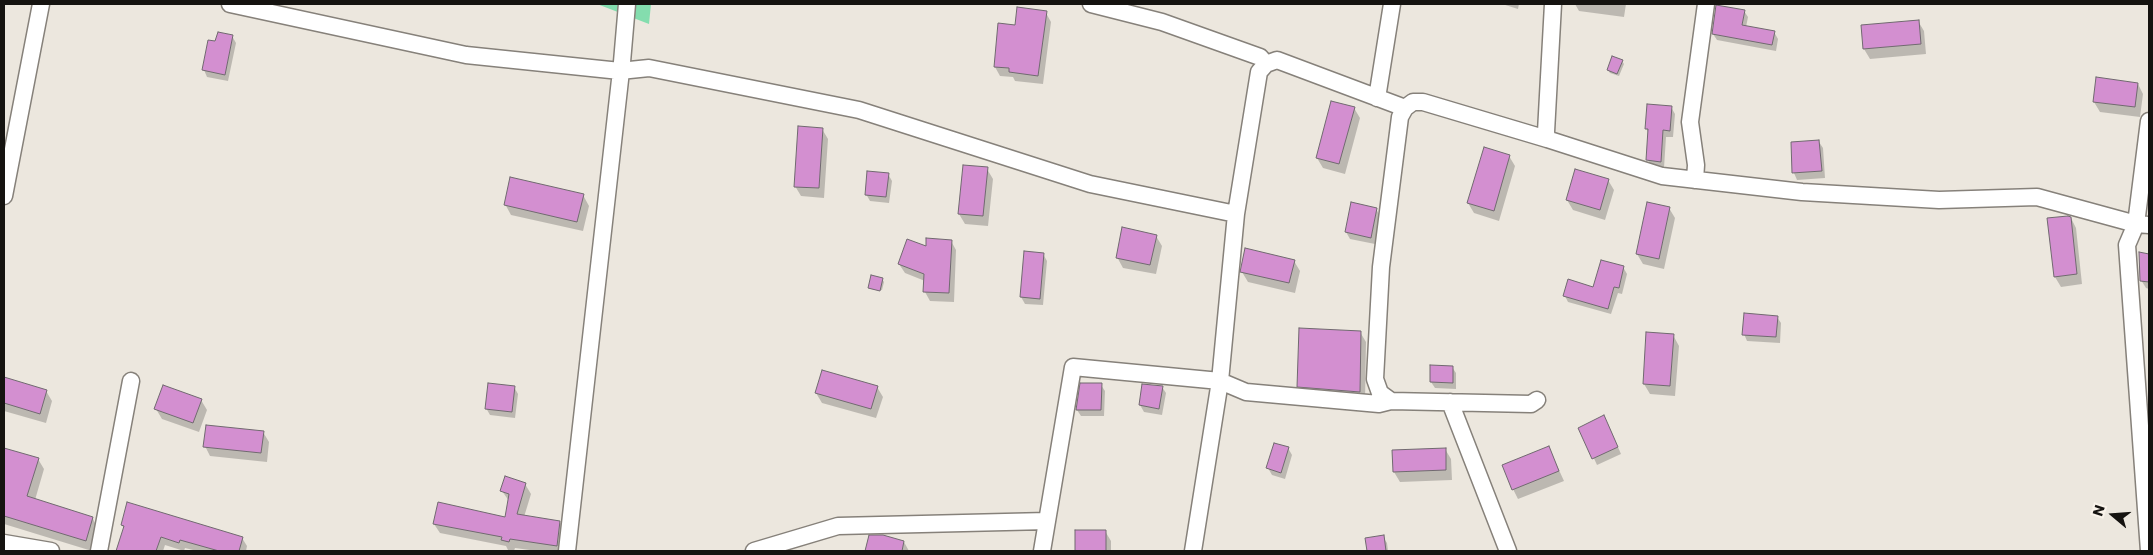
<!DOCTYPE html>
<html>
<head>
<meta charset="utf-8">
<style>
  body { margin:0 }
  #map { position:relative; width:2153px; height:555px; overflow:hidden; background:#ece7de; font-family:Poppins,sans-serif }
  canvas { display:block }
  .frame { position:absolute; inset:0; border:5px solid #151310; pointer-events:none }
  .north { position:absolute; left:2088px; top:490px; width:50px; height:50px; -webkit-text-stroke:4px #faf4eb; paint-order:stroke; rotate:288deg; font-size:14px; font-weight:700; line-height:20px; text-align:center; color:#151310 }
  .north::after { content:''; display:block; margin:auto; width:18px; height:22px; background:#151310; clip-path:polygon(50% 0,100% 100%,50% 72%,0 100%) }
</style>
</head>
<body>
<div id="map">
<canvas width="2153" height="555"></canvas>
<div class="frame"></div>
<div class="north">N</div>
</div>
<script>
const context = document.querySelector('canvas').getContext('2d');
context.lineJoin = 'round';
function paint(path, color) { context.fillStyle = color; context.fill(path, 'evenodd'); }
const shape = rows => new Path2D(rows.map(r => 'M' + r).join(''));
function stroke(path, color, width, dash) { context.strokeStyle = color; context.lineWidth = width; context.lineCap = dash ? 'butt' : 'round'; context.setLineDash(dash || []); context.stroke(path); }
paint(shape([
  [597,4,651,4,649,24]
]), '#84ddae');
paint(shape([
  [1502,4,1519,4,1518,9],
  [1575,4,1626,4,1624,17,1579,11],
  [1744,11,1748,17,1746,27,1774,32,1778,39,1776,51,1717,40,1713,34],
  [1046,13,1051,22,1043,84,1015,81,1013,77,1000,76,995,67,1016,26],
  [1918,21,1924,31,1926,54,1870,59,1864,49],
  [232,36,236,43,228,81,207,77,204,70,216,43],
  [1622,61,1624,64,1619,76,1610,73,1608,70],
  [2138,84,2143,94,2140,117,2100,112,2094,102],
  [1671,107,1675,114,1673,137,1666,137,1664,168,1652,167,1648,160,1649,134,1646,128],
  [1354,108,1360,118,1345,174,1323,168,1317,158],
  [822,129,828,139,824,198,801,196,795,186],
  [1819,142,1823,148,1825,178,1797,180,1794,173,1792,143],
  [1509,156,1515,166,1499,221,1474,213,1468,203],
  [987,169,993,179,988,226,965,224,959,214],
  [888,174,892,181,889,203,870,201,866,194],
  [1608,180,1614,190,1605,220,1573,210,1567,200],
  [583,195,589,206,583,231,511,215,505,204],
  [1669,208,1675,218,1664,269,1643,264,1637,254],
  [1376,209,1380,216,1375,244,1350,239,1346,232],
  [2071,218,2076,228,2082,284,2061,287,2055,277],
  [1156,236,1162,246,1156,274,1123,268,1117,257],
  [951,241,956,250,954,302,930,301,925,292,925,281,905,273,899,264,927,248],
  [2140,253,2149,255,2149,289,2146,288,2141,280],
  [1043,254,1047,261,1043,305,1025,304,1021,297],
  [1294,261,1300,271,1295,293,1248,282,1242,272],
  [1623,267,1627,274,1622,294,1618,293,1611,314,1568,302,1565,296,1594,288],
  [872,277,882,279,884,282,882,290,870,289],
  [1777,317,1781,323,1780,343,1747,341,1744,334],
  [1360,332,1366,342,1365,402,1304,396,1299,386],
  [1673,335,1679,346,1675,396,1650,394,1644,384],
  [1452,367,1456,373,1456,389,1435,388,1431,382],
  [4,378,46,391,52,401,46,423,4,411],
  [1101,385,1105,391,1104,416,1081,416,1077,410],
  [514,387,518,394,515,418,490,415,486,408],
  [877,387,883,397,876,418,822,403,816,393],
  [1162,387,1166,393,1162,415,1144,412,1140,405],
  [201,400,207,410,199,432,162,419,156,409],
  [1608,424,1621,454,1597,465,1580,428],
  [263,432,269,442,267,462,210,456,205,446],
  [1288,448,1292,455,1285,479,1272,475,1268,468],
  [1549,448,1564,481,1518,499,1513,489],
  [1445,449,1451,459,1452,480,1400,482,1394,472],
  [4,450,38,459,44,469,35,500,93,519,98,529,92,551,4,524],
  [525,484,531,494,524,517,560,522,565,532,563,551,537,551,515,548,514,551,508,550,506,546,440,533,434,524,506,518,509,501,502,491],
  [122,525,242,538,247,546,246,551,197,551,185,548,184,551,165,545,163,551,117,551,124,529],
  [1076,531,1105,531,1111,541,1111,551,1076,551],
  [870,536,904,542,909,551,866,551],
  [1383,537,1387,543,1388,551,1368,551,1366,539]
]), '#0003');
const building = shape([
  [1716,5,1745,10,1742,25,1775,31,1772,45,1712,34,1716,5],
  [1017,7,1047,11,1038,76,1009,72,1009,68,994,67,998,23,1015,25,1017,7],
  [1919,20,1921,44,1863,49,1861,25,1919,20],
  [218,32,233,35,225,75,202,70,208,40,215,41,218,32],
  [1612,56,1623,60,1617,74,1607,70,1612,56],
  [2096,77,2138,83,2135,107,2093,102,2096,77],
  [1331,101,1355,107,1339,164,1316,158,1331,101],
  [1647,104,1672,106,1670,131,1663,130,1661,162,1646,160,1648,129,1645,129,1647,104],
  [798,126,823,128,819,188,794,187,798,126],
  [1819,140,1822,171,1792,173,1791,142,1819,140],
  [1484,147,1510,155,1494,211,1467,203,1484,147],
  [963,165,988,167,983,216,958,214,963,165],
  [1575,169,1609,179,1600,210,1566,200,1575,169],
  [867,171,889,173,886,197,865,195,867,171],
  [510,177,584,194,577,222,504,205,510,177],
  [1351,202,1377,208,1371,238,1345,232,1351,202],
  [1647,202,1670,207,1659,259,1636,254,1647,202],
  [2068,216,2071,217,2077,274,2054,277,2047,218,2068,216],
  [1122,227,1157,235,1150,265,1116,258,1122,227],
  [926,238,952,240,949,293,923,292,924,274,898,264,907,239,926,246,926,238],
  [1245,248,1295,260,1289,283,1240,272,1245,248],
  [1024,251,1044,253,1040,299,1020,297,1024,251],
  [2139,252,2149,254,2149,282,2140,281,2139,252],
  [1601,260,1624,266,1619,288,1614,287,1608,309,1563,296,1568,279,1593,287,1601,260],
  [871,275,883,278,880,291,868,288,871,275],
  [1744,313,1778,316,1776,337,1742,335,1744,313],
  [1299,328,1361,331,1360,392,1297,387,1299,328],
  [1646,332,1674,334,1670,386,1643,384,1646,332],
  [1430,365,1453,366,1453,383,1430,382,1430,365],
  [822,370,878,386,871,409,815,393,822,370],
  [4,377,47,390,40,414,4,403,4,377],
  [488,383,515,386,512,412,485,409,488,383],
  [1080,383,1102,383,1101,410,1076,410,1080,383],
  [1142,384,1163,386,1159,409,1139,405,1142,384],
  [163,385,202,399,193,423,154,409,163,385],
  [1604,415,1618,447,1592,459,1578,428,1604,415],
  [206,425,264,431,261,453,203,447,206,425],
  [1274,443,1289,447,1281,473,1266,468,1274,443],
  [1549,446,1559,471,1512,490,1502,465,1549,446],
  [4,448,39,458,27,496,93,517,86,541,4,516,4,448],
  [1446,448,1446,470,1393,472,1392,450,1446,448],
  [505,476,526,483,517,514,560,521,557,546,510,539,509,542,501,540,502,537,433,524,438,502,505,517,509,494,500,491,505,476],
  [127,502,243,537,239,551,219,551,180,540,179,543,161,537,156,551,116,551,124,526,121,525,127,502],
  [1075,530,1106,530,1106,551,1075,551,1075,530],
  [869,535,883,535,904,541,902,551,865,551,869,535],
  [1384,535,1386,551,1367,551,1365,538,1384,535]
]);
paint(building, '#d38fd0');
stroke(building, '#70696f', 1);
const street = shape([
  [230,4,466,55,620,71,649,68,859,110,1090,184,1236,214],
  [1091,4,1162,22,1260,57,1266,64],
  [1553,4,1546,132,1547,139,1662,176,1802,192,1939,200,2037,197,2136,224,2127,245,2149,551],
  [1377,98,1392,4],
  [2149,121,2136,224,2149,225],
  [1695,180,1696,165,1690,122,1706,4],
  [4,196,41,4],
  [1537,400,1531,404,1391,401,1380,393,1375,379,1381,267,1400,117,1405,108,1413,102,1423,102,1547,139],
  [1450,402,1508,551],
  [4,543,51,551],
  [99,551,131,381],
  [567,551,622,62,627,4],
  [754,551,838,526,1047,521],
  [1042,551,1073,367,1220,381,1246,392,1379,404,1391,401],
  [1193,551,1220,381,1236,214,1259,72,1266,64,1277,60,1405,108]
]);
stroke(street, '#86817a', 19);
stroke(street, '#fff', 16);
</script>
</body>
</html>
